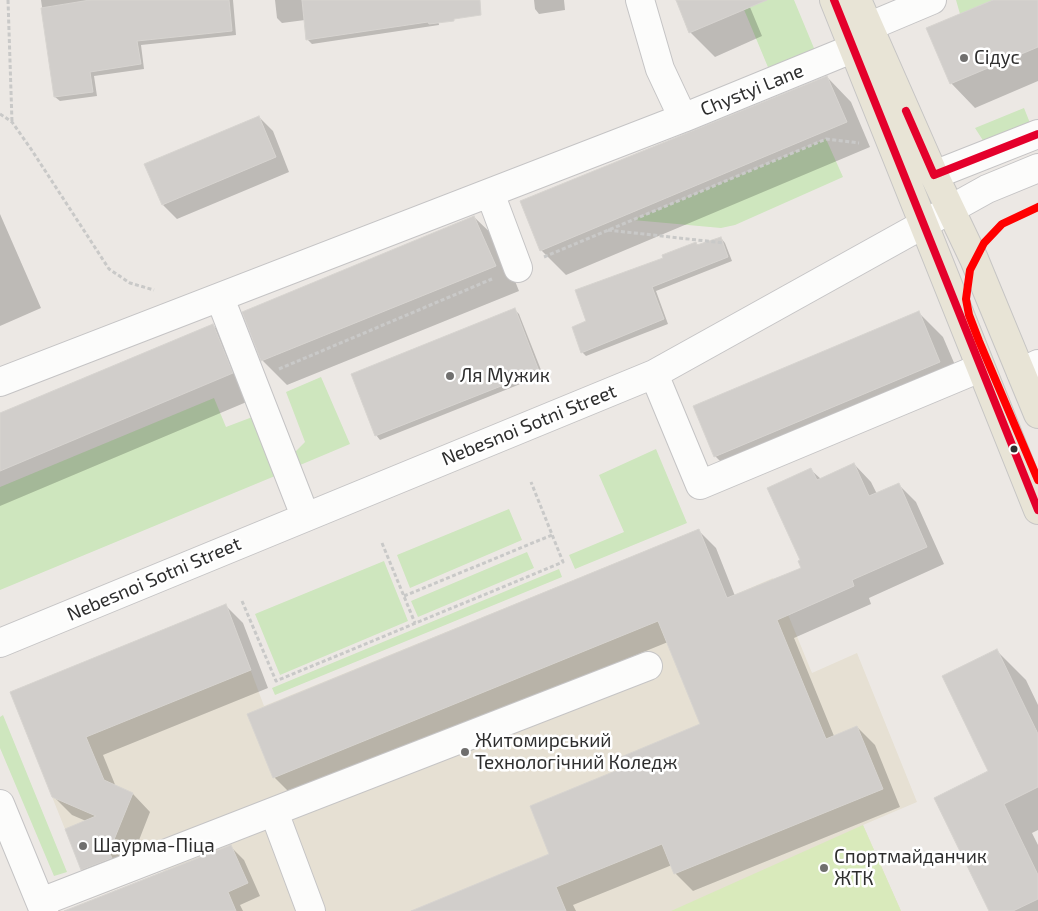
<!DOCTYPE html>
<html>
<head>
<meta charset="utf-8">
<style>
  body { margin:0 }
  canvas { display:block; background:#ece8e4 }
</style>
</head>
<body>
<canvas width="1038" height="911"></canvas>
<script>
const context = document.querySelector('canvas').getContext('2d');
context.lineJoin = 'round';
function paint(path, color) { context.fillStyle = color; context.fill(path, 'evenodd'); }
const shape = rows => new Path2D(rows.map(r => 'M' + r).join(''));
function stroke(path, color, width, dash) { context.strokeStyle = color; context.lineWidth = width; context.lineCap = dash ? 'butt' : 'round'; context.setLineDash(dash || []); context.stroke(path); }
function write(font, color, halo, rows, align = 'center') {
  context.font = font + ' "Exo 2",sans-serif'; context.lineWidth = 5; context.setLineDash([]); context.textBaseline = 'middle'; context.strokeStyle = halo; context.fillStyle = color; for (const [text, x, y, turn = 0] of rows) {
    context.save(); context.translate(x, y); context.rotate((+turn || 0) * Math.PI / 180); context.textAlign = isNaN(turn) ? turn : align; if (halo) context.strokeText(text, 0, 0); context.fillText(text, 0, 0); context.restore();
  }
}
paint(shape([
  [699,529,727,598,773,578,812,673,857,653,917,802,863,825,901,911,183,911,164,870,90,899,81,869,10,692,226,604,264,706]
]), '#e6e0d3');
paint(shape([
  [740,0,794,0,816,53,770,72],
  [956,0,993,0,960,14],
  [1024,108,1030,123,984,142,975,128],
  [826,139,843,177,735,225,721,228,633,220],
  [321,377,350,444,293,468,290,457,305,442,286,392],
  [214,398,226,427,255,416,275,476,0,590,0,487],
  [656,449,687,523,575,569,569,555,624,532,599,475],
  [509,509,522,540,410,588,397,555],
  [527,552,534,568,418,617,411,601],
  [384,561,408,621,280,675,255,614],
  [559,569,562,577,275,695,272,688],
  [3,715,67,872,54,876,0,748,0,717]
]), '#cee6be');
paint(shape([
  [863,825,901,911,671,911]
]), '#d9eabb');
paint(shape([
  [41,0,233,0,236,35,141,45,144,69,94,76,97,96,60,101,55,97],
  [275,0,435,0,439,25,312,44,307,39,305,20,282,23,277,18],
  [534,0,564,0,565,10,539,14,535,9],
  [677,0,747,0,762,36,715,57,690,32],
  [997,0,1038,0,1038,81,975,108,951,83],
  [827,77,851,102,870,147,566,275,541,250],
  [259,117,273,131,289,172,177,219,163,205],
  [0,214,41,308,0,326],
  [474,217,499,241,519,291,287,385,263,361,244,312],
  [721,238,725,243,732,261,656,291,668,324,586,356,582,352,588,322,665,259,696,243,699,246],
  [515,310,519,314,543,375,380,440,376,435],
  [919,313,943,337,964,386,739,480,715,456],
  [213,325,237,350,256,398,0,506,0,415],
  [854,464,871,482,877,494,898,484,916,502,944,564,869,598,871,604,794,638,834,736,857,727,875,745,900,807,693,891,675,873,672,865,573,905,576,911,429,911,551,855,627,768,701,725,668,642,292,795,274,777,698,530,716,548,735,596,802,568,811,470,821,479],
  [225,605,243,623,268,688,103,755,116,787,133,794,150,812,127,871,100,887,82,869,86,821,72,815,53,796,12,693],
  [997,651,1026,680,1038,705,1038,830,1032,833,1038,845,1038,911,990,911,990,772],
  [230,846,244,860,260,896,240,905,243,911,96,911]
]), '#0003');
const building = shape([
  [90,0,229,0,232,31,137,41,141,64,90,72,93,92,54,97,41,8,90,0],
  [302,0,480,0,481,15,454,19,454,21,429,24,428,22,306,40,302,0],
  [676,0,767,0,689,33,676,0],
  [993,0,1038,0,1038,47,950,84,926,28,993,0],
  [827,76,847,122,540,251,520,201,827,76],
  [259,116,276,157,162,205,144,164,259,116],
  [474,216,496,266,261,361,242,312,474,216],
  [721,237,728,257,652,287,664,319,581,353,572,327,586,321,575,290,663,258,662,255,696,242,697,245,721,237],
  [515,308,539,371,375,436,351,374,515,308],
  [919,311,940,362,714,457,693,406,919,311],
  [213,324,233,373,0,471,0,413,213,324],
  [854,463,869,496,899,483,927,547,852,580,854,586,777,620,826,739,857,726,883,789,674,874,662,844,556,887,566,911,411,911,549,854,530,806,625,767,621,757,700,724,658,621,273,778,247,714,699,529,727,598,801,568,798,561,800,560,767,488,811,468,817,480,854,463],
  [226,604,251,670,86,737,104,780,133,793,109,852,112,858,81,870,65,829,96,816,52,797,10,692,226,604],
  [997,649,1038,734,1038,787,1004,804,1038,875,1038,899,1013,911,989,911,934,798,988,771,942,676,997,649],
  [231,845,248,883,228,892,236,911,64,911,231,845]
]);
paint(building, '#d1cecb');
stroke(building, '#d7d4d0', 1);
const minor = shape([
  [640,0,660,69,683,118,854,48],
  [849,35,932,0],
  [934,175,1038,134],
  [490,193,518,268],
  [220,298,305,516],
  [1021,372,1038,364],
  [654,374,700,485,980,368],
  [0,382,683,118],
  [0,643,654,374,987,189,1038,168],
  [0,804,44,911],
  [274,812,311,911],
  [41,902,648,666]
]);
const major = shape([
  [834,0,1038,510],
  [857,0,934,175,974,259,1038,414]
]);
stroke(minor, '#c5c4c5', 30);
stroke(major, '#c6c5c4', 30);
stroke(shape([
  [8,0,12,122],
  [0,114,12,122,31,149,109,269,130,283,154,290],
  [608,230,724,243],
  [544,257,826,139,859,143],
  [279,369,492,279],
  [382,543,415,623],
  [404,596,552,535],
  [242,601,276,681,563,562,531,482]
]), '#c9c9c8', 3, [4, 2.5]);
stroke(minor, '#fcfcfb', 28);
stroke(major, '#e8e4d6', 28);
stroke(shape([
  [834,0,1038,510],
  [906,111,934,175,1038,134]
]), '#e4002b', 8);
stroke(shape([
  [1038,207,1002,224,984,243,970,270,966,299,969,315,979,341,1038,480]
]), '#f00', 8);
for (const [x, y, r, color] of [
  [964,58,5,"#706f6e"],
  [450,376,5,"#706f6e"],
  [1014,449,4.5,"#2e2e2e"],
  [465,752,5,"#706f6e"],
  [83,846,5,"#706f6e"],
  [824,868,5,"#706f6e"]
]) { const dot = new Path2D(); dot.arc(x, y, r, 0, 2 * Math.PI); context.fillStyle = color; context.fill(dot); stroke(dot, '#fff', 2); }
write('19px', '#2e2e2e', '#fff', [
  ["Сідус",974,58],
  ["Ля Мужик",460,376],
  ["Житомирський",475,741],
  ["Технологічний Коледж",475,763],
  ["Шаурма-Піца",93,846],
  ["Спортмайданчик",834,857],
  ["ЖТК",834,879]
], 'left');
write('19px', '#2e2e2e', '#fff', [
  ["Chystyi Lane",752,90,-22],
  ["Nebesnoi Sotni Street",529,425,-22],
  ["Nebesnoi Sotni Street",154,579,-23]
]);
</script>
</body>
</html>
